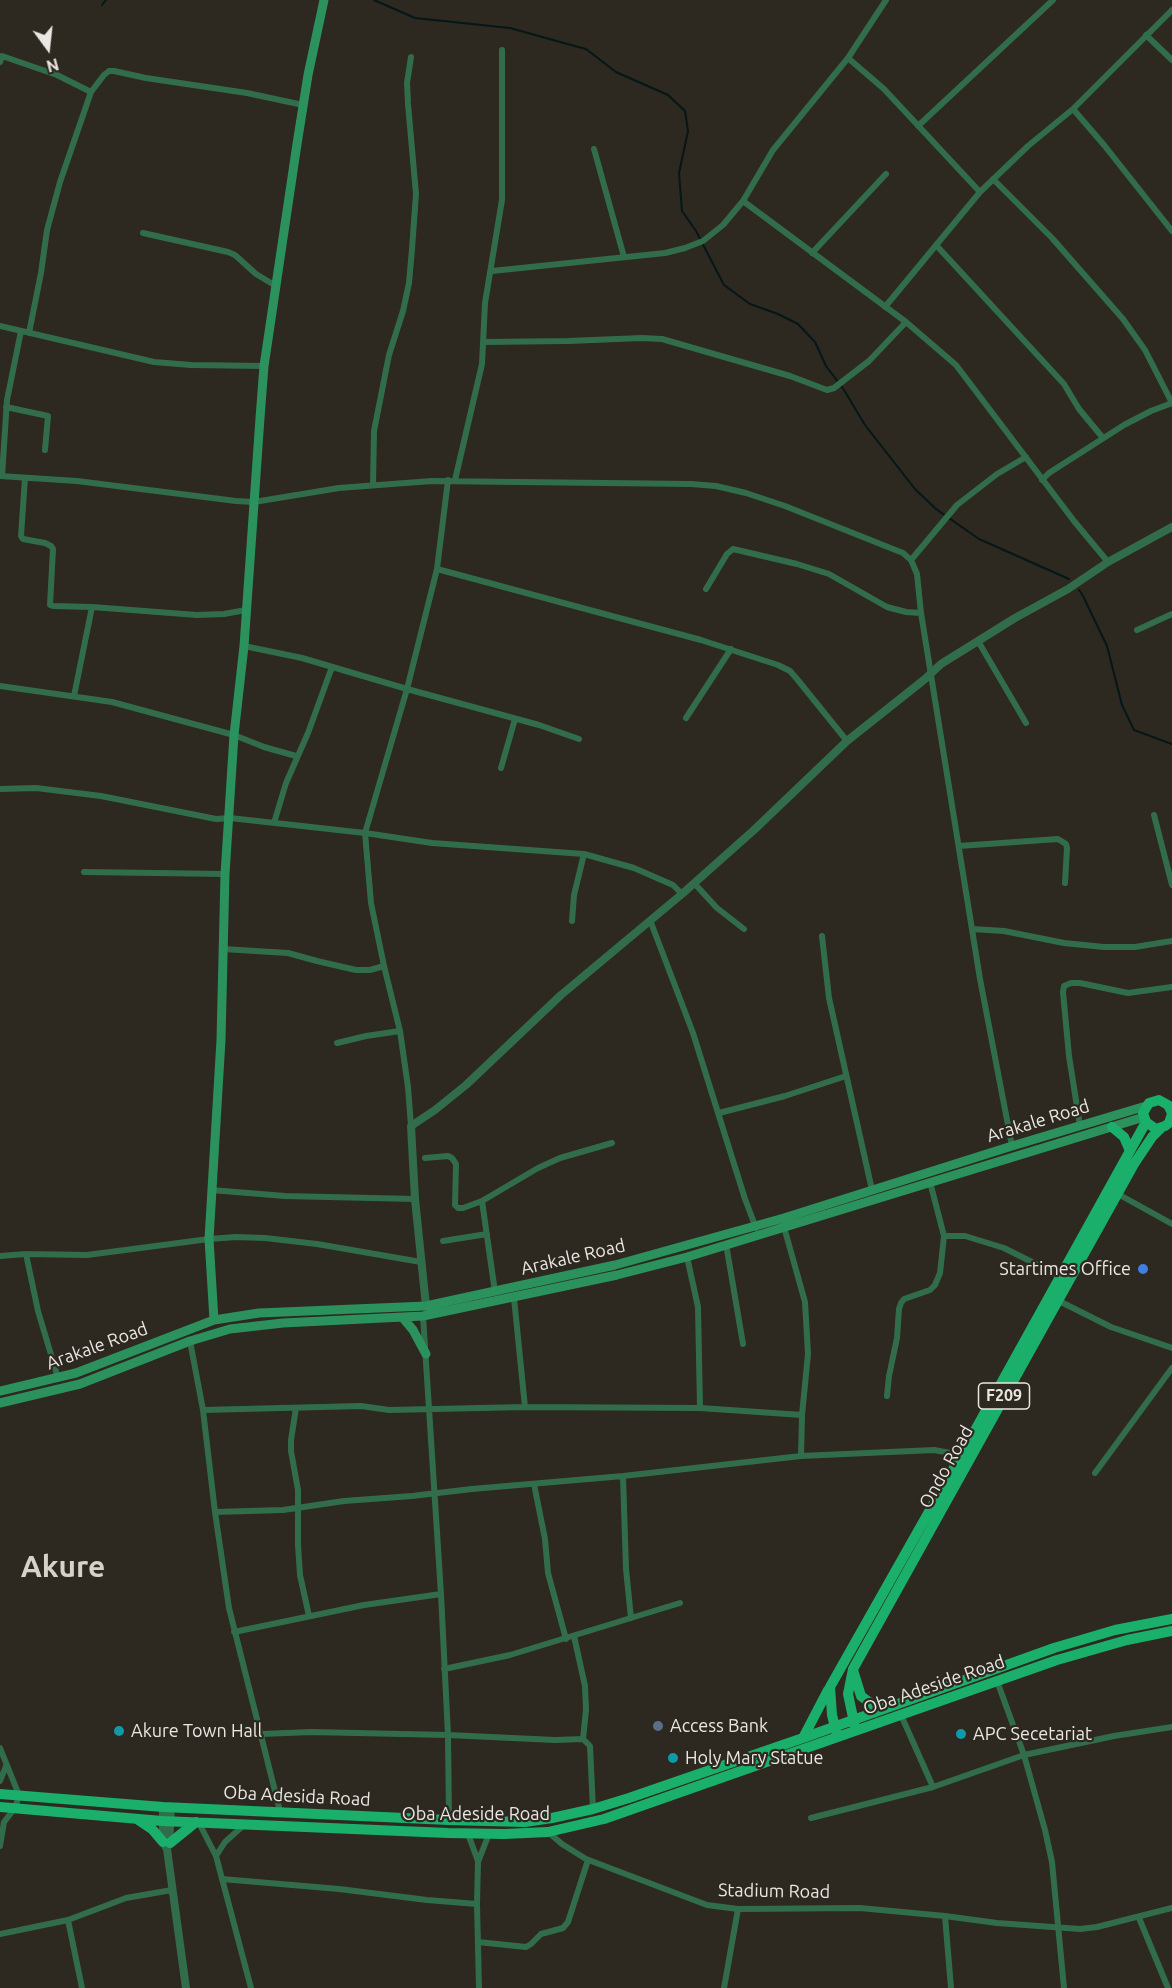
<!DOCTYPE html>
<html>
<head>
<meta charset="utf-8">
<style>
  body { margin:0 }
  #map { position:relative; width:1172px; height:1988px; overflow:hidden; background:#2d2820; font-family:Ubuntu,sans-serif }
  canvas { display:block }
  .north { position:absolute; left:18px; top:18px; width:60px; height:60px; -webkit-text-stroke:4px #2d2820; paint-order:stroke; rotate:165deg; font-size:16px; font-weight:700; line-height:24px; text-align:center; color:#eae7e2 }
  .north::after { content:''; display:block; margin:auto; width:21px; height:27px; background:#eae7e2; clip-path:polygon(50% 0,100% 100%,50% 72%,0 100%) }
</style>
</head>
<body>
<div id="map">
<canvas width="1172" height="1988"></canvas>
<div class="north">N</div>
</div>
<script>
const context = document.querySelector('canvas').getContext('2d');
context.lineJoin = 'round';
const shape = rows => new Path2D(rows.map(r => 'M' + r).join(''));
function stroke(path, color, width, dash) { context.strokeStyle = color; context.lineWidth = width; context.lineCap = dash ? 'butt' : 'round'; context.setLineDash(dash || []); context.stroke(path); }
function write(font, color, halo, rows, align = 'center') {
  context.font = font + ' Ubuntu,sans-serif'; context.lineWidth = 4.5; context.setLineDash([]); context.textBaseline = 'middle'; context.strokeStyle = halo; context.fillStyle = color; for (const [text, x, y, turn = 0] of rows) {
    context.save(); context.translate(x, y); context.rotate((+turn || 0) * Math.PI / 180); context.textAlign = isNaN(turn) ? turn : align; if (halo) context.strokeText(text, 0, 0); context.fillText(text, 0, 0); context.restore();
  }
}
stroke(shape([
  [374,0,415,18,510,28,571,45,586,49,616,72,668,95,685,111,688,131,679,173,682,211,696,231,724,285,750,304,778,314,798,324,815,342,826,366,844,390,865,425,915,489,936,509,979,539,1069,579],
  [102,5,106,0],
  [1079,590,1083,596,1107,646,1122,705,1134,730,1172,744]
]), '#051718', 2);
stroke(shape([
  [1146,35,1172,60],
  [848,58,884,89,980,192],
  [0,62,2,56,57,75,91,92],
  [1073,109,1104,145,1172,231],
  [918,126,1053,0],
  [594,149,624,257],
  [993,179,1052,238,1123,319,1145,350,1172,403],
  [743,201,906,322,956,365,1074,521,1108,562],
  [143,233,228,252,235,255,256,274,276,286],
  [936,245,1064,384,1079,409,1103,438],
  [812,253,886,174],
  [492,271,665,253,685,248,703,241,723,225,743,201,773,150,848,58,886,0],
  [885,307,980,192,1028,146,1073,109,1172,10],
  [0,326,154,362,191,365,264,366],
  [29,333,41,273,47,230,60,182,91,92,104,75,109,71,114,71,146,78,247,93,303,105],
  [484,342,568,341,642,338,662,339,790,376,827,390,834,388,869,361,906,322],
  [6,407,48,416,45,450],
  [0,476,77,481,236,501,254,502,339,488,432,481,691,484,716,486,746,493,785,506,903,553,911,560,917,574,921,613,980,979,1012,1146],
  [2,476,7,400,21,331],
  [25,478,21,536,23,539,45,543,51,546,53,549,50,605,53,606,92,607,197,615,224,614,246,610],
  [455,480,482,364,485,303,502,200,502,50],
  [1042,480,1049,473,1124,425,1151,411,1172,403],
  [373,485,374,431,389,355,403,311,409,283,412,249,416,194,408,104,407,83,411,57],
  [911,560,957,505,997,474,1026,457],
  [437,569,701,640,778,665,790,671,797,679,847,741],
  [706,589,727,554,733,549,797,564,829,574,887,607,906,612,921,613],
  [1137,630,1172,614],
  [978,641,1026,723],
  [244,646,302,658,407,689,539,725,579,739],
  [0,686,112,702,234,735,264,747,296,756],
  [74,696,92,607],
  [686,718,731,649],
  [501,768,515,719],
  [0,789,36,788,101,796,216,819,230,818,365,833,407,689,437,569,448,480],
  [1154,815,1172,885],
  [274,823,286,783,308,733,332,667],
  [959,846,1058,839,1066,844,1067,848,1065,883],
  [84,872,225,874],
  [694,883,717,908,744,929],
  [650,920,693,1033,745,1199,756,1228],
  [572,921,574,895,584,854],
  [972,929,1004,931,1064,943,1104,947,1135,947,1172,941],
  [822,936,829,998,872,1190],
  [223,949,288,953,317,961,356,970,370,970,384,966],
  [337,1043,366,1036,400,1031],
  [719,1113,785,1096,846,1076],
  [411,1126,408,1087,400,1031,384,966,371,903,365,833,432,843,584,854,634,868,673,885,682,894],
  [1080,1126,1069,1056,1063,992,1064,986,1071,983,1080,983,1128,993,1172,987],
  [425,1158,448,1156,452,1158,456,1164,455,1205,458,1208,463,1208,482,1201],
  [211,1190,285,1196,415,1199],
  [1118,1194,1172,1224],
  [944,1236,965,1236,1004,1248,1060,1276],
  [443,1241,487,1234],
  [726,1244,743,1344],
  [26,1254,38,1311,58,1378],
  [0,1256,26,1254,87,1255,209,1239,236,1237,265,1238,317,1244,421,1262],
  [687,1257,698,1307,700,1408],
  [495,1292,482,1201,538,1168,560,1158,612,1143],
  [1057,1300,1111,1327,1172,1348],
  [423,1316,441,1594,448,1735,449,1820],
  [190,1341,203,1410,215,1512,229,1608,280,1811],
  [887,1396,889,1376,897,1338,899,1309,901,1303,904,1299,930,1290,935,1285,940,1273,944,1236,930,1182],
  [525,1407,700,1408,802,1415,808,1354,805,1302,784,1227],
  [296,1408,291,1440,291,1451,298,1490,298,1545,300,1575,309,1616],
  [203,1410,361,1406,389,1410,525,1407,514,1298],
  [801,1456,934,1450,961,1455],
  [1095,1473,1172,1368],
  [623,1476,626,1569,631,1618],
  [534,1484,545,1539,548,1573,566,1639],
  [215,1512,283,1510,344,1501,412,1496,472,1489,623,1476,801,1456,802,1415],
  [234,1632,364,1605,441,1594],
  [574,1636,585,1686,586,1710,583,1739],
  [444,1669,510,1655,680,1603],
  [997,1681,1024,1755,1045,1830,1052,1862,1064,1988],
  [901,1715,933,1787],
  [262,1734,311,1732,448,1735,555,1740,583,1739,590,1746,593,1809],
  [0,1748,19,1795,15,1808,4,1822,0,1846],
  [0,1781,6,1766],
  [811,1818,933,1787,1024,1755,1114,1736,1172,1727],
  [199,1823,216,1856,251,1988],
  [548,1832,562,1844,586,1859,707,1905,738,1909,860,1908,945,1916,951,1988],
  [468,1834,478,1861],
  [216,1856,225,1842,244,1825],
  [222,1879,339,1889,427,1900,477,1904],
  [945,1916,997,1923,1080,1929,1097,1927,1172,1908],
  [1139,1918,1168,1988],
  [68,1920,82,1988],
  [0,1934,68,1920,126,1898,172,1890],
  [478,1942,526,1947,531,1944,541,1934,563,1928,568,1922,588,1860],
  [479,1988,477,1904,478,1862,489,1834],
  [724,1988,738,1909]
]), '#326d4b', 6);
stroke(shape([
  [426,1306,415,1199,411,1126,435,1110,466,1085,561,995,682,894,754,830,847,741,925,679,941,664,1015,618,1068,589,1108,562,1172,527],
  [163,1807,163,1842,167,1849,186,1988],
  [169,1845,171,1807]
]), '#326d4b', 8);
stroke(shape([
  [403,1318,413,1330,426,1354],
  [214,1320,209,1239,221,1040,225,874,234,735,244,646,260,418,264,366,297,144,308,75,324,0],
  [0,1391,76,1373,214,1320,259,1313,426,1306,615,1265,784,1218,1012,1146,1146,1106],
  [0,1403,80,1384,190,1341,230,1329,283,1323,423,1316,617,1275,687,1257,1144,1117]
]), '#2c925d', 9);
stroke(shape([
  [1172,1113,1168,1105,1159,1100,1149,1103,1143,1113,1146,1122,1156,1129,1165,1126,1169,1123,1172,1114],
  [1112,1127,1124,1137,1130,1151],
  [853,1670,861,1696,873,1705,884,1709],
  [855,1727,848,1694,853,1669,1134,1164,1152,1137,1161,1128],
  [836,1731,832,1715,830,1687,978,1425,1146,1122],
  [803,1738,828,1690],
  [0,1794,163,1807,449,1820,525,1822,552,1818,593,1809,629,1798,803,1738,1054,1648,1115,1630,1172,1619],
  [0,1807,162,1821,448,1833,504,1834,548,1832,604,1819,1057,1660,1127,1640,1172,1631],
  [137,1819,152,1829,163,1842],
  [170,1843,196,1822]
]), '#1ab06b', 10);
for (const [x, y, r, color] of [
  [1143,1269,6,"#3f7fe0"],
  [658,1726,6,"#5c6f8a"],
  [119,1731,6,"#0f9aa8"],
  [961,1734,6,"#0f9aa8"],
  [673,1758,6,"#0f9aa8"]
]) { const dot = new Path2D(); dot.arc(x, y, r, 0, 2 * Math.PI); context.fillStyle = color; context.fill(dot); stroke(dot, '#2d2820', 2); }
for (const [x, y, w] of [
  [1004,1396,51]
]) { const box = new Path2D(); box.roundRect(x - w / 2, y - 13, w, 26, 4.5); context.fillStyle = '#2d2820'; context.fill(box); stroke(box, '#eae7e2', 1.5); }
write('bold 16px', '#eae7e2', null, [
  ["F209",1004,1396]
]);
write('18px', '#eae7e2', '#2d2820', [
  ["Arakale Road",1038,1121,-17],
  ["Arakale Road",573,1257,-13],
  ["Arakale Road",97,1346,-20],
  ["Ondo Road",946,1467,-61],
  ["Oba Adeside Road",934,1685,-19],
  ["Oba Adesida Road",297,1796,3],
  ["Oba Adeside Road",476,1814],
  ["Stadium Road",774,1891,1]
]);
write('18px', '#eae7e2', '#2d2820', [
  ["Startimes Office",1131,1269,"right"],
  ["Access Bank",670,1726],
  ["Akure Town Hall",131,1731],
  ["APC Secetariat",973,1734],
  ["Holy Mary Statue",685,1758]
], 'left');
write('bold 30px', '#d7d1c7', '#2d2820', [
  ["Akure",63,1567]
]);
</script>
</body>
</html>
